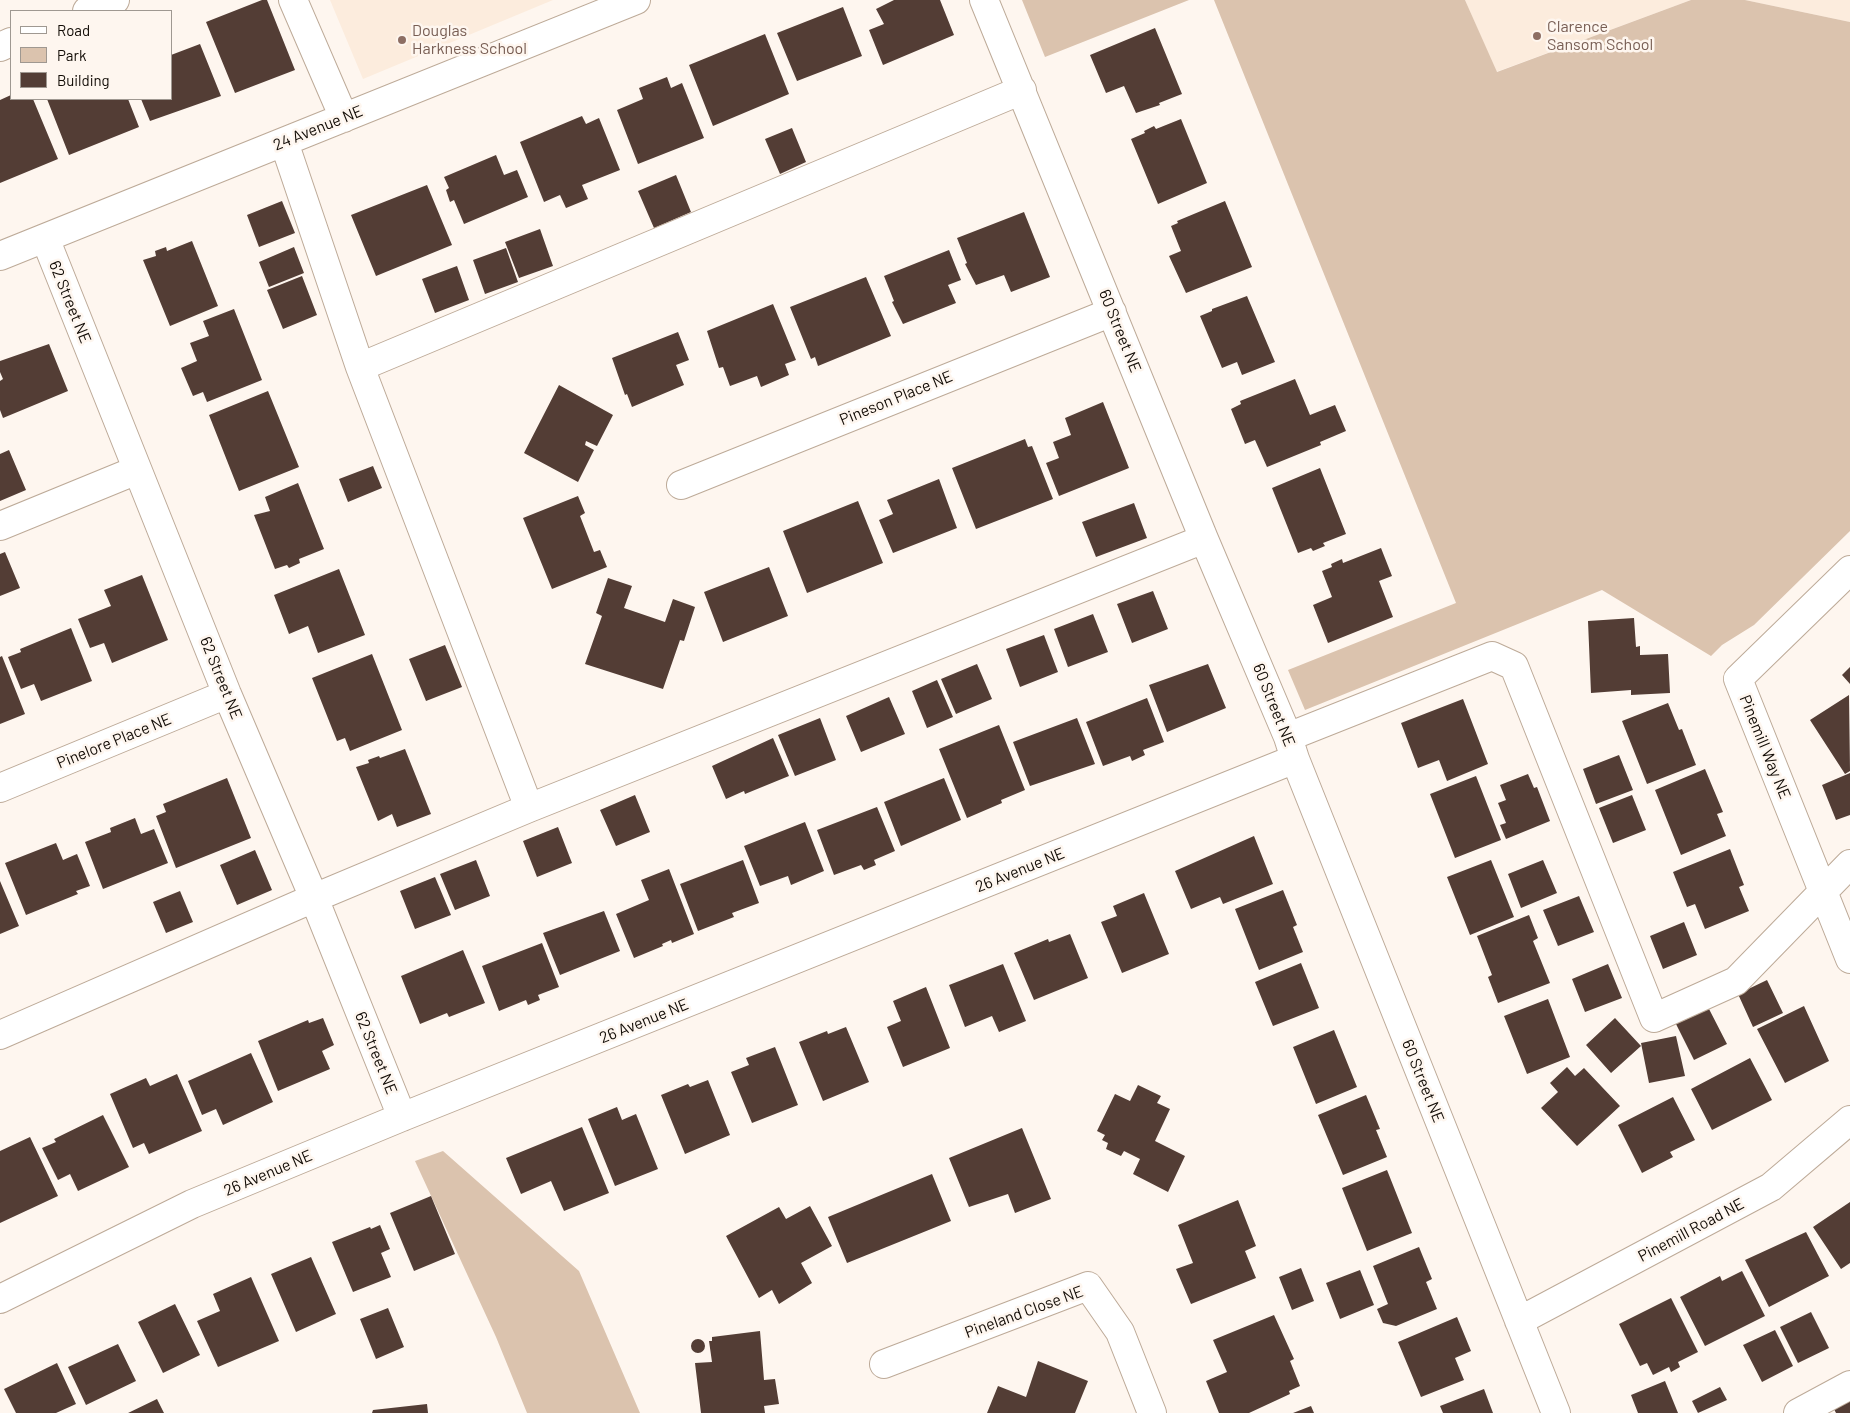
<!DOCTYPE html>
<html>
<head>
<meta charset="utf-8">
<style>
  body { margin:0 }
  #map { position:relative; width:1850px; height:1413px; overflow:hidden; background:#fef6ef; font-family:Barlow,sans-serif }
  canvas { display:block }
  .legend { position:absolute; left:10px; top:10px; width:162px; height:90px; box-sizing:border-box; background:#fef6ef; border:1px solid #9f9891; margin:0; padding:6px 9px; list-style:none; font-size:15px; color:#110b05 }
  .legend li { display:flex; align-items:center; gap:10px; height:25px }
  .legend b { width:25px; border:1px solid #9f9891 }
</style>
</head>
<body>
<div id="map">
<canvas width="1850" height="1413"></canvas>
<ul class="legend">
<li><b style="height:6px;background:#fff"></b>Road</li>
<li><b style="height:14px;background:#dbc3ae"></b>Park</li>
<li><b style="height:14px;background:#533d35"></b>Building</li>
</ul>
</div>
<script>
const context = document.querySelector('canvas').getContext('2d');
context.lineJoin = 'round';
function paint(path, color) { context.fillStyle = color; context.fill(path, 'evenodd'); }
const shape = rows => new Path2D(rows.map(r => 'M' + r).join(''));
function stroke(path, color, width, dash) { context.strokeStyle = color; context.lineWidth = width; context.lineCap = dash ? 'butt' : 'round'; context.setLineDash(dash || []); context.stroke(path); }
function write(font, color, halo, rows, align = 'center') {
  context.font = font + ' Barlow,sans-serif'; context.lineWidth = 5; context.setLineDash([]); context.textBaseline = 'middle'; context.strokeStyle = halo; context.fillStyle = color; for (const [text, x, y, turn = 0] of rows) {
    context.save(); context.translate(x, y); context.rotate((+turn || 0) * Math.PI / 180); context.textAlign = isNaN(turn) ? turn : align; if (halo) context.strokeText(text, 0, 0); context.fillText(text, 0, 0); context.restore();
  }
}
paint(shape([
  [330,0,553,0,363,79],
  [1465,0,1691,0,1496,72],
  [1745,0,1850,0,1850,22]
]), '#fcecdd');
paint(shape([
  [1022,0,1189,0,1045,57],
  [1214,0,1465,0,1497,72,1691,0,1745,0,1850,22,1850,531,1754,625,1722,645,1711,656,1602,590,1305,710,1288,670,1456,603],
  [443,1151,579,1271,640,1413,527,1413,496,1337,415,1161]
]), '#dbc3ae');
paint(shape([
  [262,0,267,0,295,70,235,93,206,22],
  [894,0,940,0,954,35,883,65,869,30,884,24,876,9],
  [843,7,862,56,797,81,777,33],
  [1155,28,1182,94,1159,103,1160,105,1136,113,1124,86,1106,93,1090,55],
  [765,34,789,94,713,126,689,65],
  [200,44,221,96,150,121,141,99,171,99,171,55],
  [667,77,671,88,682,83,704,138,638,164,617,110,643,99,639,88],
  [11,95,11,99,33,99,58,159,0,183,0,100],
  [47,99,128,99,139,127,69,155],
  [582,116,586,124,599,118,620,170,582,185,588,199,566,208,560,195,544,202,520,142],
  [1181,119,1207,183,1158,204,1131,139,1145,133,1144,131,1154,126,1156,129],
  [792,128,806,162,780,174,765,139],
  [496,155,504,175,517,170,528,197,464,224,454,200,450,202,446,190,449,188,444,177],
  [676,175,691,212,654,228,638,191],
  [427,185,452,245,376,276,351,215],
  [282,201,295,233,259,247,247,215],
  [1225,201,1252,267,1186,293,1169,256,1181,251,1171,226,1178,223,1177,221],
  [1024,212,1050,277,1011,292,1004,275,976,285,965,264,967,263,957,238],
  [540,229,553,266,519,278,505,242],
  [192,241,218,306,170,326,143,260,156,256,155,251,166,247,167,251],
  [294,247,304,273,269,287,259,262],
  [506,248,518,282,485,294,473,260],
  [949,250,961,280,948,285,956,303,903,324,892,302,894,301,884,276],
  [457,266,469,300,435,313,422,279],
  [302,276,317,315,283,329,267,290],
  [866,277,891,336,818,366,815,357,811,359,790,307],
  [1247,296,1275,362,1242,375,1237,362,1222,368,1200,316,1212,311,1212,309],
  [773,304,796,360,785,364,789,375,761,387,757,376,730,386,723,367,719,368,707,331],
  [234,309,262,380,207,402,203,392,193,396,181,368,197,361,190,343,209,336,203,321],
  [678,332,689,360,676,365,684,385,632,407,627,394,625,395,612,358],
  [49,344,68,391,3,418,0,410,0,381,3,379,0,372,0,361],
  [1295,379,1310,415,1335,405,1346,431,1320,442,1321,445,1267,467,1255,440,1245,444,1231,409,1241,404,1240,401],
  [559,385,613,415,597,446,586,441,585,445,594,450,578,482,524,453],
  [268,391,299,467,239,491,209,415],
  [1103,402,1129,468,1059,496,1046,463,1059,458,1053,442,1071,435,1065,418],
  [1025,439,1028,447,1032,446,1053,499,976,529,952,468],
  [9,450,26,490,0,501,0,454],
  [373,466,382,488,348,502,339,479],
  [1320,468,1346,534,1323,543,1325,546,1313,551,1311,548,1298,553,1272,488],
  [939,479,957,528,893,553,879,520,893,514,887,500],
  [298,483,324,549,299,559,300,563,289,568,287,565,275,569,254,515,270,511,265,497],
  [578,496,585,513,580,516,594,552,600,550,607,567,552,589,523,518],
  [858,501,883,563,807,593,783,531],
  [1134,503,1147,538,1096,557,1082,522],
  [1381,548,1392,576,1379,581,1393,617,1328,643,1313,605,1332,597,1322,571,1332,567,1331,564,1342,559,1343,563],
  [5,552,20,588,0,596,0,554],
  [769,567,788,616,723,642,704,592],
  [339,569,365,635,318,653,308,626,289,634,274,595],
  [142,575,168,640,112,663,104,643,90,648,78,619,111,606,104,590],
  [608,578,632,586,624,608,665,622,673,599,695,607,684,641,680,640,663,689,585,664,602,616,596,613],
  [1153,591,1168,629,1132,643,1117,604],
  [1093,614,1108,652,1068,667,1054,629],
  [1634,618,1636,647,1640,646,1640,655,1668,654,1670,693,1631,695,1631,690,1591,693,1588,621],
  [71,628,92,681,41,701,34,684,21,689,8,657,21,652,20,649],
  [1044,635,1058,672,1020,687,1006,649],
  [445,645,462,687,426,701,409,659],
  [372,654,402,730,350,751,345,738,337,741,312,678],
  [2,656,25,714,0,724,0,657],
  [977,664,992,699,956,714,941,679],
  [1208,664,1226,708,1167,732,1149,685],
  [1850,667,1850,684,1842,675],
  [937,680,953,717,927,728,912,691],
  [1849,695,1850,771,1845,774,1810,720],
  [889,697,905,734,861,752,846,716],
  [1147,698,1164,742,1143,750,1145,755,1132,761,1130,756,1103,766,1086,722],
  [1463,699,1488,764,1447,781,1439,760,1418,768,1401,723],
  [1668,703,1679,730,1682,729,1696,765,1647,784,1622,721],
  [820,718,836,760,795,776,778,735],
  [1077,718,1095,764,1030,786,1013,742],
  [999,725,1025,790,1001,800,1002,803,967,818,939,749],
  [773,738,789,776,745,794,744,791,726,799,712,766],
  [405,749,431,814,397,827,392,814,378,821,356,767,369,763,368,760,379,756,380,758],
  [1619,755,1633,790,1596,804,1583,769],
  [1705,769,1723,812,1717,814,1726,836,1681,855,1655,790],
  [1850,773,1850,815,1836,820,1822,785],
  [1528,774,1534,788,1537,787,1550,821,1506,839,1500,825,1506,823,1498,803,1506,800,1500,785],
  [1476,776,1501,840,1455,858,1430,794],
  [227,778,251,838,176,868,156,816,166,812,163,804],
  [944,778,961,820,901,846,884,802],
  [635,795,650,832,616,846,600,810],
  [1632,795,1646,830,1613,843,1599,808],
  [877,807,895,851,874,860,876,865,864,870,861,865,834,875,817,830],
  [135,818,141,834,154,829,168,863,103,889,85,842,111,832,110,828],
  [805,822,824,871,791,885,788,876,760,886,744,846],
  [558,827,572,863,537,877,523,841],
  [1254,836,1273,884,1223,904,1220,897,1191,909,1175,871],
  [56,843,63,860,77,854,90,886,76,891,78,894,26,915,5,863],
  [1730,849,1744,885,1739,887,1749,911,1705,929,1695,904,1687,907,1673,872],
  [255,850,272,890,237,905,220,865],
  [476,860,490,896,455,910,440,874],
  [743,860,759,903,732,913,734,917,698,931,680,884],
  [1491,860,1514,917,1470,935,1447,877],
  [1543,860,1557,893,1521,908,1508,874],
  [669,869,694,934,672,943,671,940,662,944,663,946,634,958,616,914,649,900,641,880],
  [435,877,451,915,415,929,400,891],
  [0,881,19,926,0,934],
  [1283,890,1297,925,1293,927,1303,952,1259,970,1235,909],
  [180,891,193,922,166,933,153,902],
  [1144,893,1169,954,1122,973,1101,922,1117,916,1113,906],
  [1579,896,1594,932,1558,946,1543,910],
  [604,911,620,951,560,975,543,933],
  [1529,915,1538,938,1533,941,1550,983,1498,1003,1488,977,1492,975,1477,936],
  [1684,922,1697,955,1663,969,1650,936],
  [1070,934,1088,978,1034,1000,1014,953,1048,939,1049,942],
  [542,943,559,987,538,995,540,1000,528,1005,526,1000,499,1011,482,966],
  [463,950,485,1003,449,1017,447,1013,420,1024,401,976],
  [1301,963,1319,1008,1273,1026,1255,982],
  [1003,964,1026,1021,999,1032,992,1016,965,1027,949,985],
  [1608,964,1622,998,1585,1012,1572,979],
  [1767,980,1783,1013,1753,1027,1738,994],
  [926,987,950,1048,903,1067,887,1027,901,1021,893,1001],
  [1548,999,1570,1057,1527,1074,1504,1016],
  [1804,1006,1829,1061,1785,1083,1757,1029],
  [1709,1009,1727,1044,1694,1060,1676,1024],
  [323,1018,334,1045,322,1051,330,1069,278,1091,258,1041,308,1020,309,1023],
  [1615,1018,1641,1046,1611,1073,1586,1045],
  [846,1027,869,1082,823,1101,799,1042,827,1031,828,1034],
  [1334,1030,1357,1087,1316,1104,1293,1047],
  [1676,1036,1685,1076,1649,1083,1641,1043],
  [775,1047,798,1105,752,1123,731,1072,749,1065,746,1058],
  [251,1053,273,1102,223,1125,216,1109,202,1115,188,1081],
  [1750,1058,1772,1100,1712,1130,1691,1089],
  [1567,1067,1575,1076,1584,1068,1620,1106,1577,1146,1541,1108,1558,1092,1550,1083],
  [177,1074,202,1131,149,1154,144,1143,133,1148,110,1094,146,1078,150,1086],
  [708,1080,730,1135,685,1154,661,1095,688,1084,690,1087],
  [1138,1085,1161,1096,1157,1103,1170,1109,1155,1141,1185,1156,1168,1192,1133,1174,1140,1159,1124,1151,1121,1156,1106,1149,1108,1143,1102,1140,1105,1135,1097,1131,1115,1094,1130,1101],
  [1366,1095,1380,1129,1376,1130,1387,1157,1343,1175,1318,1115],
  [1673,1097,1695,1140,1670,1152,1673,1157,1642,1173,1618,1125],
  [617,1107,622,1120,636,1114,658,1169,615,1186,588,1119],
  [103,1115,129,1167,78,1191,70,1174,58,1180,42,1148,56,1142,54,1139],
  [582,1127,609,1193,564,1211,551,1181,521,1194,506,1158],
  [1022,1128,1051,1199,1015,1213,1008,1194,969,1207,949,1158],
  [30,1137,58,1196,0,1223,0,1151],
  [1387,1170,1412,1233,1367,1251,1342,1188],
  [932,1174,951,1221,847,1263,828,1217],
  [431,1196,455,1254,414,1271,390,1213],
  [1238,1200,1256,1246,1245,1251,1256,1278,1191,1304,1176,1269,1193,1263,1178,1225],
  [1850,1202,1850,1263,1841,1269,1813,1227],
  [810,1206,832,1246,801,1263,812,1283,779,1304,772,1290,759,1298,726,1236,779,1207,786,1219],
  [380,1225,390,1249,381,1253,391,1277,353,1292,332,1242,370,1227,371,1229],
  [1806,1232,1829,1276,1769,1307,1745,1260],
  [1419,1247,1432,1279,1426,1282,1437,1309,1396,1326,1383,1323,1377,1309,1388,1304,1373,1266],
  [311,1257,336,1314,296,1332,271,1274],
  [1301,1268,1314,1301,1292,1310,1279,1277],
  [1360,1270,1374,1305,1340,1319,1326,1283],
  [1742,1271,1765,1316,1705,1346,1680,1297,1720,1276,1722,1281],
  [251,1277,279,1341,218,1367,197,1321,220,1311,213,1294],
  [1671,1298,1698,1352,1678,1362,1680,1367,1671,1372,1669,1367,1653,1375,1647,1363,1640,1366,1619,1324],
  [175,1304,200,1355,163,1373,138,1322],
  [388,1308,404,1347,376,1359,360,1319],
  [1811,1312,1829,1348,1798,1363,1780,1327],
  [1274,1315,1294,1359,1290,1361,1300,1386,1289,1391,1290,1394,1249,1413,1219,1413,1206,1381,1227,1372,1213,1340],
  [1457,1317,1471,1351,1455,1358,1464,1380,1421,1397,1398,1342],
  [1775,1330,1793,1366,1762,1382,1743,1345],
  [760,1331,764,1380,775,1379,779,1404,764,1406,765,1413,701,1413,695,1363,712,1362,709,1341,712,1341,712,1337],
  '691 1346a7 7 0 1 1 14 0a7 7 0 1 1-14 0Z',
  [118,1344,136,1381,86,1405,68,1367],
  [1038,1361,1088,1381,1075,1413,987,1413,998,1386,1026,1397],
  [57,1363,76,1404,56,1413,16,1413,4,1389],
  [1665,1381,1678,1413,1638,1413,1631,1395],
  [1720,1387,1727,1400,1698,1413,1692,1401],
  [1484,1389,1493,1413,1443,1413,1440,1406],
  [1850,1393,1850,1413,1836,1413,1831,1403],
  [157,1399,164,1413,128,1413],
  [427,1404,428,1413,372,1413,373,1410],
  [1311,1406,1314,1413,1293,1413]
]), '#533d35');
const minor = shape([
  [293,0,344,118],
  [984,0,1204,539,1288,737,1295,759,1556,1413],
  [87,11,115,0],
  [0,47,11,42],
  [284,142,360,367,529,808],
  [45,238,227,694,314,898,402,1117],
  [0,256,636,0],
  [360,367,1022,90],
  [681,485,1112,312],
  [0,526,137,470],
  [1850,570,1738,679,1850,959],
  [1288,737,1492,656,1514,666,1654,1018,1736,981,1850,864],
  [0,788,227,694],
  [0,1035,314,898,529,808,1204,539],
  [0,1299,192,1204,402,1117,1295,759],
  [1519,1321,1771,1187,1850,1120],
  [884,1364,1088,1286,1120,1332,1152,1413],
  [1798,1413,1850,1385]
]);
stroke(minor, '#bdaa98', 30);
stroke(minor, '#fff', 28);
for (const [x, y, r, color] of [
  [1537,36,5,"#8d6e63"],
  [402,40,5,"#8d6e63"]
]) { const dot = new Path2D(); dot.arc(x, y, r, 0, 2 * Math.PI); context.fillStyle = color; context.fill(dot); stroke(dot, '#fef6ef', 2); }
write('16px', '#785e54', '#fef6ef', [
  ["Clarence",1547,27],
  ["Sansom School",1547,45],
  ["Douglas",412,31],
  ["Harkness School",412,49]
], 'left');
write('16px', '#110b05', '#fef6ef', [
  ["24 Avenue NE",318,128,-22],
  ["62 Street NE",70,302,68],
  ["60 Street NE",1120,331,68],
  ["Pineson Place NE",896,398,-22],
  ["62 Street NE",221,678,68],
  ["60 Street NE",1274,705,68],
  ["Pinelore Place NE",114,741,-22],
  ["Pinemill Way NE",1765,747,68],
  ["26 Avenue NE",1020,870,-22],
  ["26 Avenue NE",644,1021,-22],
  ["62 Street NE",376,1053,68],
  ["60 Street NE",1423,1081,68],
  ["26 Avenue NE",268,1173,-23],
  ["Pinemill Road NE",1691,1230,-28],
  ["Pineland Close NE",1024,1312,-20]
]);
</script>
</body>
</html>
